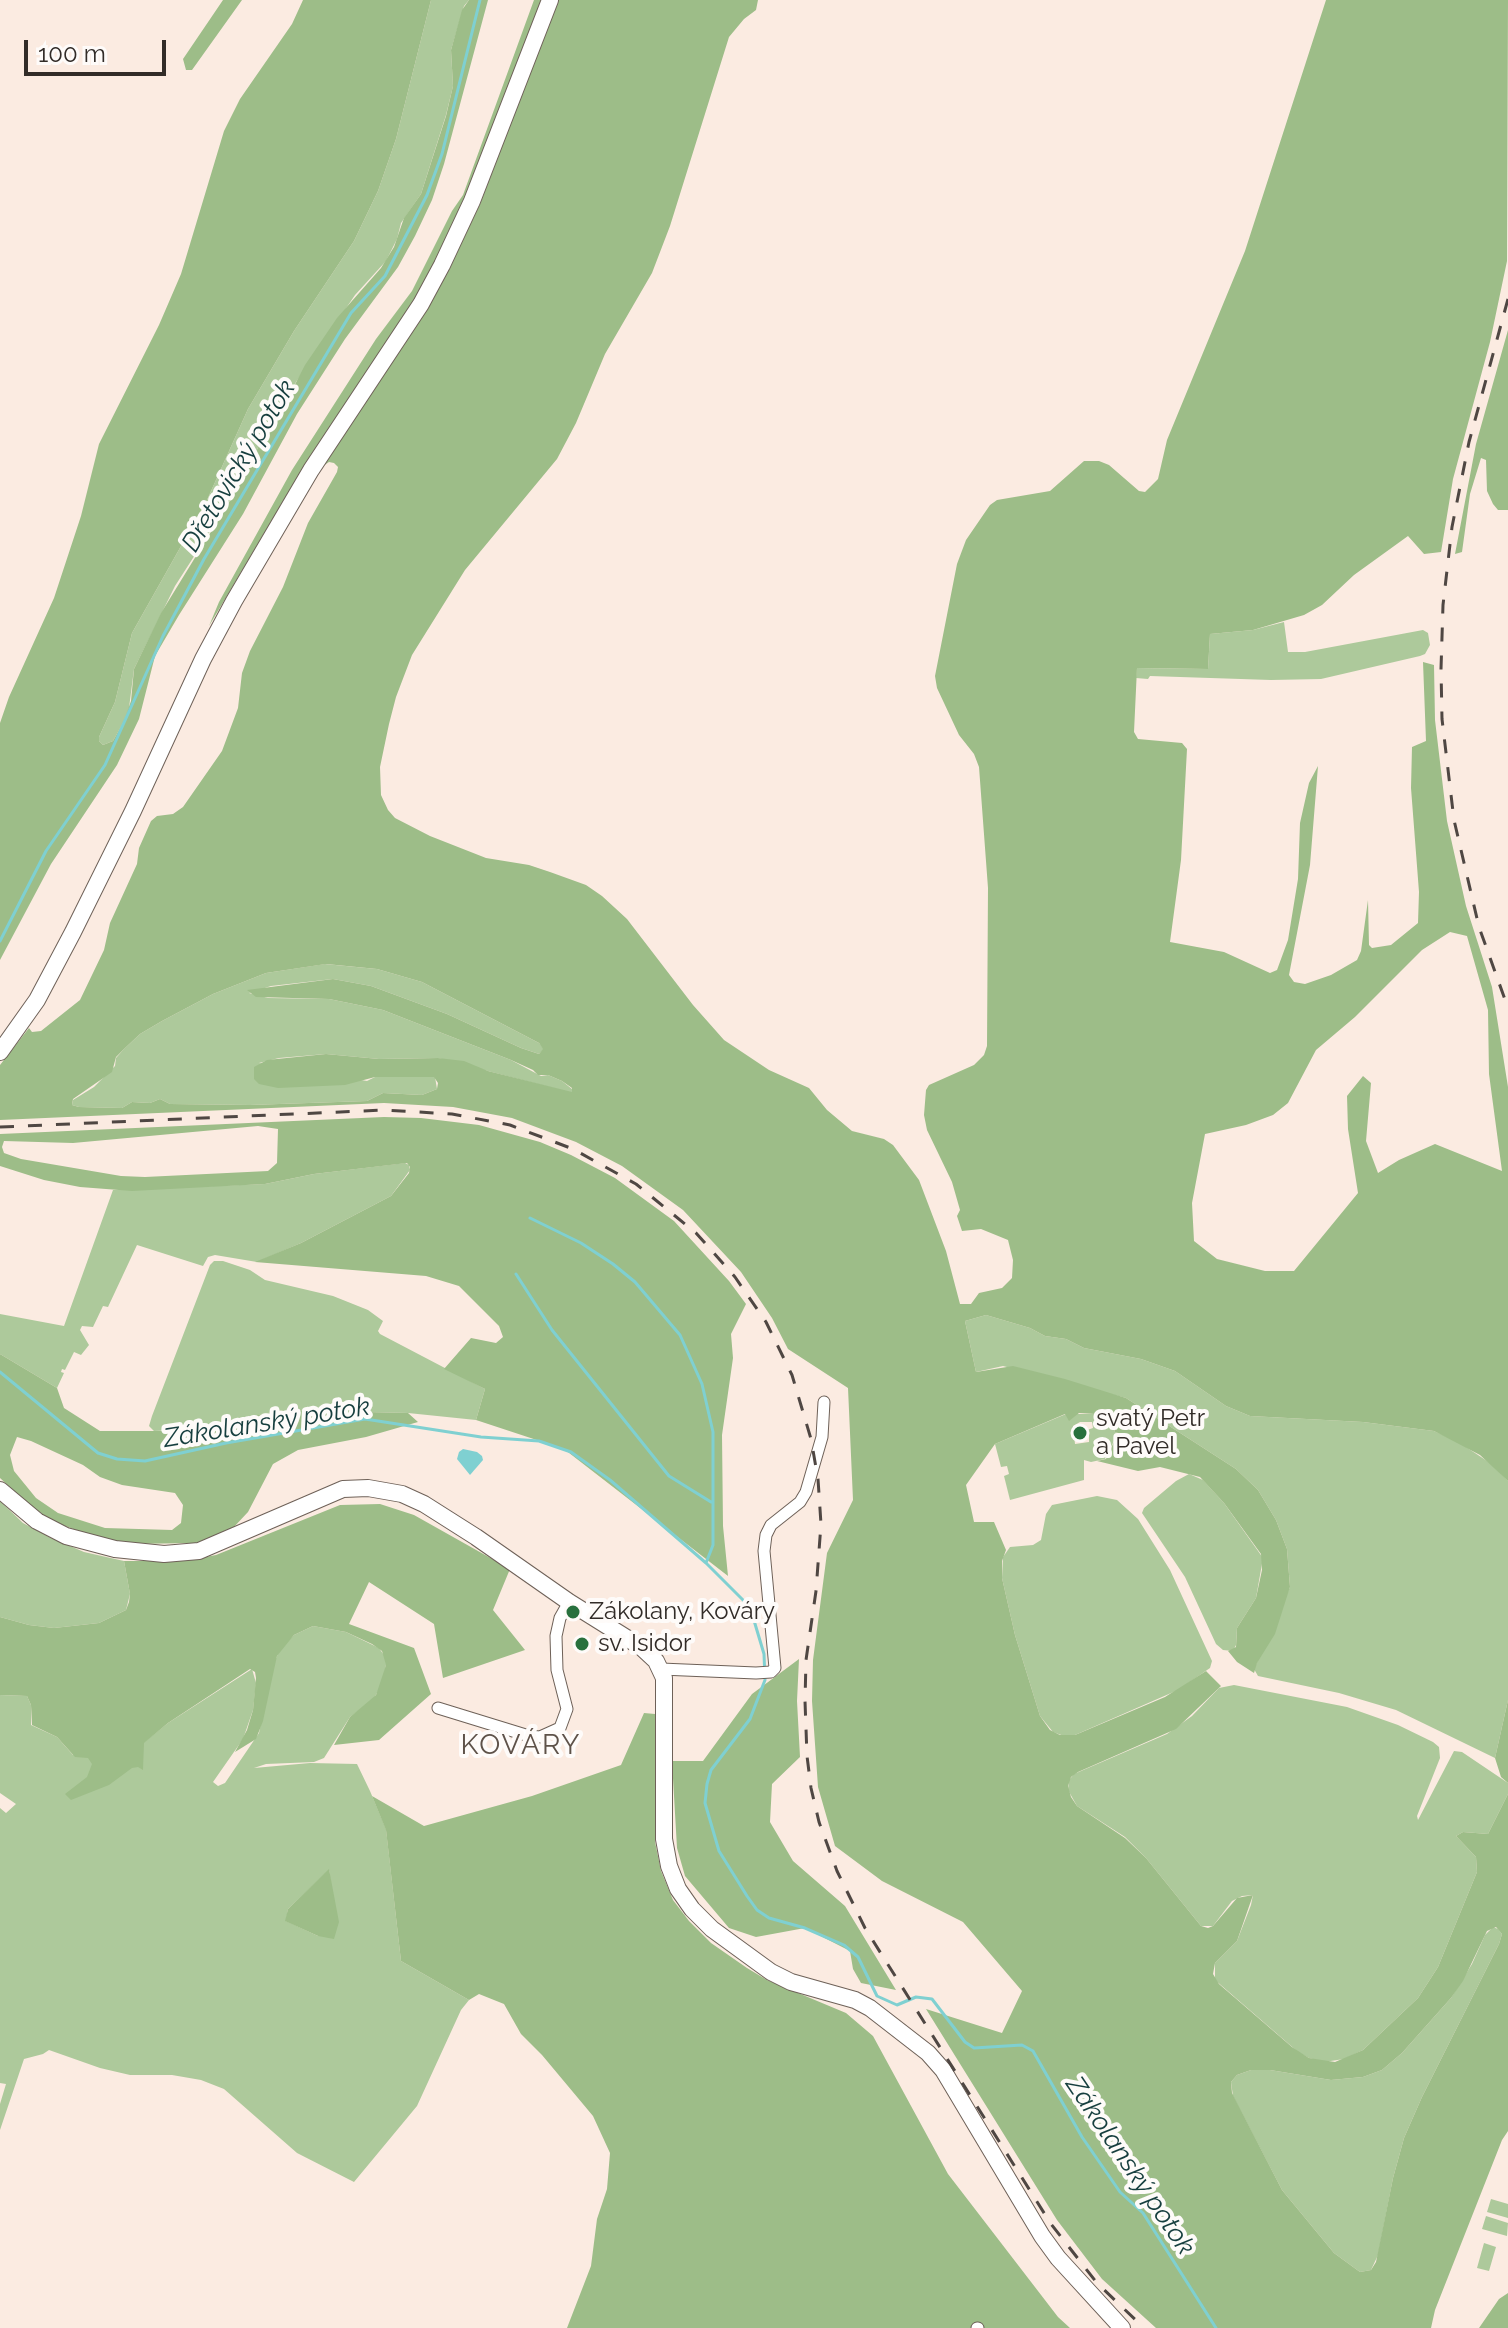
<!DOCTYPE html>
<html>
<head>
<meta charset="utf-8">
<style>
  body { margin:0 }
  #map { position:relative; width:1508px; height:2328px; overflow:hidden; background:#fbebe1; font-family:Raleway,sans-serif }
  canvas { display:block }
  .scale { position:absolute; left:24px; top:40px; width:142px; height:36px; box-sizing:border-box; border:4px solid #322c28; border-top:0; padding-left:10px; font-size:24px; line-height:28px; white-space:nowrap; color:#322c28; -webkit-text-stroke:6px #fefbf9; paint-order:stroke }
</style>
</head>
<body>
<div id="map">
<canvas width="1508" height="2328"></canvas>
<div class="scale">100 m</div>
</div>
<script>
const context = document.querySelector('canvas').getContext('2d');
context.lineJoin = 'round';
function paint(path, color) { context.fillStyle = color; context.fill(path, 'evenodd'); }
const shape = rows => new Path2D(rows.map(r => 'M' + r).join(''));
function stroke(path, color, width, dash) { context.strokeStyle = color; context.lineWidth = width; context.lineCap = dash ? 'butt' : 'round'; context.setLineDash(dash || []); context.stroke(path); }
function write(font, color, halo, rows, align = 'center') {
  context.font = font + ' Raleway,sans-serif'; context.lineWidth = 8; context.setLineDash([]); context.textBaseline = 'middle'; context.strokeStyle = halo; context.fillStyle = color; for (const [text, x, y, turn = 0] of rows) {
    context.save(); context.translate(x, y); context.rotate((+turn || 0) * Math.PI / 180); context.textAlign = isNaN(turn) ? turn : align; if (halo) context.strokeText(text, 0, 0); context.fillText(text, 0, 0); context.restore();
  }
}
paint(shape([
  [431,0,469,0,464,6,451,50,453,86,446,115,421,194,401,223,397,239,386,261,355,295,296,382,285,404,270,424,236,491,175,586,134,669,129,708,124,721,113,741,103,745,99,741,99,737,115,702,132,633,207,500,248,409,294,331,354,241,378,191,396,139],
  [1284,622,1288,652,1305,652,1423,630,1428,633,1430,645,1425,654,1420,656,1321,679,1271,680,1150,676,1148,679,1136,678,1137,668,1208,669,1210,634,1253,630],
  [325,964,377,969,422,982,539,1043,544,1049,539,1054,521,1048,447,1014,371,986,333,979,271,986,249,993,268,998,329,999,383,1010,511,1060,541,1076,548,1075,562,1081,572,1089,572,1093,438,1058,379,1059,326,1054,279,1058,259,1063,367,1081,375,1077,435,1077,437,1089,422,1095,383,1093,367,1101,250,1105,170,1104,160,1099,150,1103,132,1102,122,1108,79,1107,72,1105,73,1100,94,1087,115,1066,116,1058,123,1050,140,1034,162,1021,213,994,266,973],
  [405,1163,409,1165,410,1170,391,1196,301,1243,257,1262,215,1255,208,1257,203,1266,137,1245,108,1307,103,1306,93,1327,82,1326,80,1330,89,1345,81,1355,74,1352,65,1370,62,1369,61,1372,64,1373,57,1388,0,1354,0,1314,64,1326,113,1190,265,1184,314,1174],
  [214,1261,223,1261,250,1270,265,1280,333,1296,368,1310,383,1321,378,1331,380,1334,485,1389,476,1420,408,1413,283,1410,183,1430,154,1431,149,1426,152,1416,210,1265],
  [986,1315,1030,1328,1045,1336,1066,1339,1084,1348,1141,1359,1175,1371,1226,1406,1250,1416,1363,1422,1434,1431,1460,1443,1493,1465,1508,1481,1508,1700,1495,1758,1396,1710,1339,1693,1258,1676,1254,1669,1290,1587,1287,1549,1276,1520,1258,1490,1236,1469,1126,1398,1003,1366,976,1372,965,1321],
  [1066,1414,1095,1414,1113,1420,1115,1432,1118,1433,1105,1459,1091,1462,1084,1460,1084,1480,1010,1500,1004,1476,1009,1474,1007,1466,1001,1467,995,1444],
  [1080,1422,1092,1422,1093,1428,1087,1430,1084,1435,1089,1436,1089,1442,1075,1444,1073,1426],
  [1189,1474,1203,1480,1224,1503,1263,1558,1256,1598,1237,1628,1236,1645,1233,1651,1223,1650,1216,1644,1185,1577,1142,1513,1144,1508,1176,1481],
  [1097,1496,1117,1500,1138,1519,1170,1570,1212,1661,1210,1668,1178,1690,1075,1735,1064,1736,1053,1732,1040,1716,1015,1635,1002,1578,1003,1557,1010,1547,1033,1545,1041,1540,1046,1514,1052,1505],
  [0,1501,23,1523,49,1537,84,1552,124,1561,130,1594,126,1610,99,1623,54,1628,29,1625,0,1617],
  [313,1626,346,1632,379,1648,386,1658,386,1665,382,1684,373,1700,350,1717,324,1758,314,1762,266,1764,254,1768,310,1763,357,1764,370,1791,386,1829,401,1961,469,2000,461,2010,417,2106,354,2182,297,2153,224,2089,201,2080,172,2075,130,2075,100,2068,49,2050,43,2054,24,2059,0,2130,0,2104,6,2084,0,2083,0,1808,6,1813,16,1804,0,1793,0,1695,27,1696,31,1705,31,1725,57,1737,73,1755,143,1751,143,1743,168,1723,252,1669,256,1683,253,1710,243,1739,213,1782,218,1786,225,1783,259,1733,272,1668,280,1649,294,1635],
  [329,1870,332,1892,318,1936,286,1921,288,1909],
  [1234,1685,1347,1707,1398,1725,1433,1742,1439,1747,1440,1758,1417,1816,1418,1820,1454,1751,1462,1752,1508,1783,1508,1794,1488,1834,1463,1832,1456,1836,1476,1857,1477,1872,1438,1967,1418,1998,1363,2050,1344,2059,1324,2062,1309,2058,1298,2052,1215,1980,1215,1963,1237,1941,1251,1905,1253,1895,1242,1896,1232,1901,1213,1926,1201,1926,1146,1858,1125,1837,1077,1806,1068,1790,1069,1780,1074,1774,1167,1734,1192,1716,1219,1688],
  [1493,1927,1498,1929,1502,1934,1499,1944,1422,2097,1404,2138,1393,2178,1378,2255,1371,2270,1360,2272,1334,2253,1282,2190,1233,2096,1231,2082,1237,2075,1251,2070,1270,2070,1331,2080,1363,2077,1382,2070,1402,2053,1451,1998,1472,1964,1485,1935],
  [1491,2199,1508,2204,1508,2218,1487,2212],
  [1486,2216,1508,2223,1507,2236,1482,2229],
  [1484,2243,1496,2247,1489,2271,1477,2268]
]), '#adc99b');
paint(shape([
  [223,0,242,0,192,70,186,70,183,59],
  [303,0,431,0,396,139,378,191,354,241,294,331,248,409,207,500,132,633,115,702,99,737,99,741,103,745,113,741,124,721,131,701,134,669,161,613,236,491,270,424,285,404,305,365,337,318,381,268,394,247,404,218,421,194,446,116,453,86,451,50,462,10,469,0,488,0,444,164,432,200,415,236,398,267,345,339,297,414,243,514,179,615,155,656,139,719,117,765,51,864,0,960,0,723,9,697,54,598,81,516,99,444,159,325,181,274,224,131,240,99,292,24],
  [534,0,542,0,465,198,435,262,414,300,304,466,209,626,219,602,292,470,376,339,412,291,452,211,463,195],
  [558,0,758,0,756,10,744,19,729,37,670,226,652,273,605,354,576,423,557,459,465,570,412,655,396,697,389,724,380,767,381,795,388,810,395,818,430,836,486,858,529,865,550,872,586,885,602,896,627,919,693,1005,724,1040,769,1070,809,1088,827,1110,852,1131,884,1139,893,1145,919,1180,946,1251,960,1304,971,1304,979,1293,1002,1288,1012,1278,1013,1260,1008,1240,981,1229,962,1231,957,1216,960,1210,952,1182,927,1130,924,1115,926,1090,929,1085,974,1065,984,1055,987,1046,988,888,979,767,974,754,959,735,937,688,935,676,957,564,966,540,990,505,997,500,1050,491,1084,461,1099,461,1109,465,1139,491,1145,492,1158,479,1167,440,1245,251,1326,0,1508,0,1507,261,1490,342,1453,479,1441,552,1424,554,1408,536,1354,575,1322,605,1304,615,1253,630,1210,634,1208,669,1137,668,1134,732,1138,739,1182,743,1187,749,1181,860,1170,942,1224,952,1270,973,1277,970,1288,940,1298,879,1300,823,1309,783,1318,766,1310,865,1289,975,1294,982,1305,984,1331,975,1357,960,1361,951,1368,900,1369,945,1372,948,1391,945,1418,923,1419,892,1411,788,1412,747,1426,741,1423,662,1434,665,1435,720,1447,821,1466,906,1492,987,1508,1087,1508,1481,1480,1455,1434,1431,1363,1422,1250,1416,1226,1406,1175,1371,1141,1359,1084,1348,1066,1339,1045,1336,1030,1328,986,1315,965,1321,976,1372,1013,1366,1065,1379,1126,1398,1236,1469,1258,1490,1276,1520,1287,1549,1290,1587,1275,1634,1257,1663,1254,1673,1237,1662,1228,1651,1236,1647,1237,1628,1256,1598,1262,1570,1261,1554,1224,1503,1200,1477,1160,1467,1138,1471,1097,1461,1106,1459,1118,1433,1115,1432,1113,1420,1107,1420,1105,1416,1095,1414,1079,1413,1069,1421,1065,1414,995,1444,966,1485,974,1522,994,1522,1006,1550,1002,1561,1002,1578,1015,1635,1040,1716,1050,1730,1060,1735,1075,1735,1165,1697,1206,1671,1221,1686,1176,1729,1078,1772,1071,1777,1068,1786,1071,1797,1077,1806,1125,1838,1146,1858,1201,1926,1208,1928,1213,1926,1237,1898,1253,1895,1237,1941,1215,1963,1213,1974,1219,1984,1292,2047,1309,2058,1335,2062,1363,2050,1418,1998,1438,1967,1477,1872,1476,1857,1456,1836,1463,1832,1488,1834,1508,1794,1508,2131,1502,2140,1435,2310,1431,2328,1156,2328,1102,2279,1057,2220,926,2009,1002,2033,1022,1991,963,1922,882,1881,835,1846,818,1787,812,1701,813,1660,827,1553,853,1500,848,1388,788,1349,772,1318,741,1272,683,1210,622,1166,576,1142,512,1118,453,1107,384,1103,0,1120,0,1065,29,1028,32,1032,41,1031,80,1000,104,950,110,923,137,864,139,848,151,821,157,816,173,814,183,807,222,751,238,708,242,673,250,651,283,587,308,523,337,472,338,467,334,463,329,462,323,466,449,269,480,204],
  [1450,932,1467,936,1488,1010,1489,1074,1502,1171,1435,1144,1399,1160,1378,1173,1366,1141,1371,1083,1363,1076,1347,1096,1348,1129,1358,1193,1294,1271,1265,1271,1217,1259,1194,1241,1192,1203,1205,1134,1246,1125,1273,1115,1288,1103,1316,1050,1355,1017,1422,950],
  [326,964,377,969,422,982,539,1043,543,1049,539,1054,521,1048,447,1014,371,986,333,979,247,990,256,997,329,999,383,1010,511,1060,533,1070,538,1075,548,1075,562,1081,572,1088,572,1092,488,1071,464,1061,438,1058,379,1059,326,1054,267,1060,254,1067,254,1079,259,1084,278,1088,345,1085,375,1077,434,1077,438,1083,437,1089,422,1095,383,1093,367,1101,250,1105,170,1104,160,1099,150,1103,132,1102,122,1108,79,1107,72,1105,73,1099,112,1072,116,1057,123,1050,140,1034,162,1021,213,994,266,973],
  [1496,1927,1502,1934,1499,1944,1422,2097,1404,2138,1393,2178,1376,2262,1371,2270,1360,2272,1334,2253,1282,2190,1232,2093,1231,2082,1237,2075,1251,2070,1270,2070,1331,2080,1363,2077,1382,2070,1402,2053,1451,1998,1463,1981,1487,1931],
  [1508,330,1508,510,1498,510,1493,504,1487,491,1486,460,1481,458,1470,494,1462,552,1455,554,1476,444],
  [384,1117,421,1118,479,1125,540,1142,571,1155,615,1178,674,1221,729,1281,746,1304,731,1334,733,1358,722,1435,723,1526,728,1576,564,1449,476,1420,485,1389,444,1369,471,1338,496,1343,503,1337,499,1326,459,1286,426,1276,255,1262,301,1243,391,1196,409,1173,410,1167,407,1163,314,1174,265,1184,132,1191,80,1187,44,1180,0,1166,0,1134],
  [258,1126,278,1129,277,1163,268,1171,145,1177,121,1176,21,1159,4,1153,2,1147,4,1141,73,1143],
  [0,1354,57,1388,64,1408,100,1431,170,1431,284,1410,408,1413,418,1422,366,1437,298,1450,273,1464,248,1512,233,1528,196,1543,130,1544,87,1534,52,1521,27,1503,0,1478],
  [17,1437,31,1441,83,1465,100,1477,122,1485,175,1493,183,1505,181,1523,172,1530,105,1528,58,1513,36,1498,14,1471,10,1455],
  [380,1504,414,1515,510,1569,493,1610,525,1650,443,1678,434,1624,369,1582,349,1624,414,1648,431,1694,379,1740,334,1745,350,1717,376,1695,386,1665,382,1651,372,1644,346,1632,313,1626,294,1635,277,1656,263,1721,256,1739,235,1752,247,1730,253,1710,256,1678,255,1672,250,1669,168,1723,144,1743,143,1770,138,1767,132,1768,109,1785,71,1800,65,1794,87,1777,92,1764,88,1758,75,1757,57,1737,32,1725,31,1705,27,1696,0,1695,0,1617,29,1625,54,1628,99,1623,126,1610,129,1602,130,1594,124,1561,184,1561,216,1555,340,1505],
  [799,1659,797,1701,800,1757,772,1784,770,1822,793,1861,845,1906,896,1990,861,1983,853,1969,850,1951,805,1928,756,1937,729,1928,685,1876,677,1848,672,1761,703,1761,752,1694],
  [1508,1700,1508,1783,1501,1777,1495,1758],
  [644,1713,655,1714,655,1842,661,1871,673,1900,689,1921,711,1943,747,1968,767,1980,846,2013,873,2036,948,2174,1058,2317,1070,2328,567,2328,591,2266,597,2219,607,2189,610,2153,593,2116,542,2055,521,2034,504,2004,479,1994,469,2000,401,1961,386,1830,372,1796,424,1826,532,1796,621,1765],
  [329,1869,339,1922,334,1939,318,1936,285,1921,288,1909],
  [1508,2293,1508,2328,1479,2328,1499,2299]
]), '#9dbd88');
paint(shape([
  [463,1449,477,1452,482,1456,483,1460,470,1475,457,1459,459,1452]
]), '#7fd0d1');
stroke(shape([
  [0,941,46,851,105,765,163,636,204,559,351,313,385,276,427,195,442,154,480,0],
  [530,1218,581,1243,613,1264,635,1282,680,1335,702,1384,713,1432,713,1545,706,1563],
  [516,1274,552,1330,669,1476,711,1502],
  [0,1372,98,1453,117,1459,145,1461,226,1443,365,1419,481,1437,539,1441,571,1452,610,1480,706,1563,750,1607,764,1654,765,1680,750,1719,711,1770,707,1784,705,1803,719,1851,747,1896,757,1910,769,1918,805,1928,844,1945,858,1957,877,1996,897,2005,916,1997,932,1999,965,2042,974,2048,1022,2045,1033,2051,1082,2137,1120,2192,1143,2213,1216,2328]
]), '#7fd0d1', 3);
const street = shape([
  [661,1669,756,1673,771,1672,775,1668,764,1551,766,1535,771,1525,800,1502,806,1492,822,1437,824,1402],
  [438,1708,529,1736,540,1737,560,1728,567,1709,557,1670,556,1636,560,1618,569,1602],
  [977,2328,978,2328]
]);
const secondary = shape([
  [0,1052,37,1000,73,932,133,811,203,659,234,601,311,470,421,304,442,265,472,201,550,0],
  [0,1490,37,1521,66,1536,115,1549,164,1554,199,1551,343,1489,368,1488,402,1494,424,1504,476,1537,569,1602,641,1647,656,1661,664,1678,664,1839,669,1866,678,1889,692,1909,712,1929,771,1972,791,1982,855,2000,870,2008,928,2053,943,2070,1042,2236,1058,2258,1122,2328]
]);
stroke(street, '#6e6158', 13);
stroke(secondary, '#6e6158', 18);
stroke(street, '#fff', 11);
stroke(secondary, '#fff', 16);
stroke(shape([
  [1508,299,1469,442,1452,527,1443,605,1441,669,1442,719,1454,820,1479,927,1508,1008],
  [0,1127,384,1110,452,1114,510,1125,573,1149,636,1184,696,1233,735,1277,766,1322,792,1375,811,1439,818,1479,821,1524,816,1591,806,1660,805,1701,807,1756,811,1788,819,1822,837,1871,865,1928,1051,2224,1097,2283,1144,2328]
]), '#4f4743', 3, [14, 14]);
for (const [x, y, r, color] of [
  [1080,1433,8,"#28703d"],
  [573,1612,8,"#28703d"],
  [582,1644,8,"#28703d"]
]) { const dot = new Path2D(); dot.arc(x, y, r, 0, 2 * Math.PI); context.fillStyle = color; context.fill(dot); stroke(dot, '#fefbf9', 3); }
write('24px', '#322c28', '#fefbf9', [
  ["svatý Petr",1096,1419],
  ["a Pavel",1096,1447],
  ["Zákolany, Kováry",589,1612],
  ["sv. Isidor",598,1644]
], 'left');
write('italic 26px', '#163e3e', '#fefbf9', [
  ["Dřetovický potok",239,466,-59],
  ["Zákolanský potok",267,1423,-9],
  ["Zákolanský potok",1130,2166,56]
]);
context.letterSpacing = '2px';
write('28px', '#5e5249', '#fefbf9', [
  ["KOVÁRY",521,1746]
]);
context.letterSpacing = '0px';
</script>
</body>
</html>
